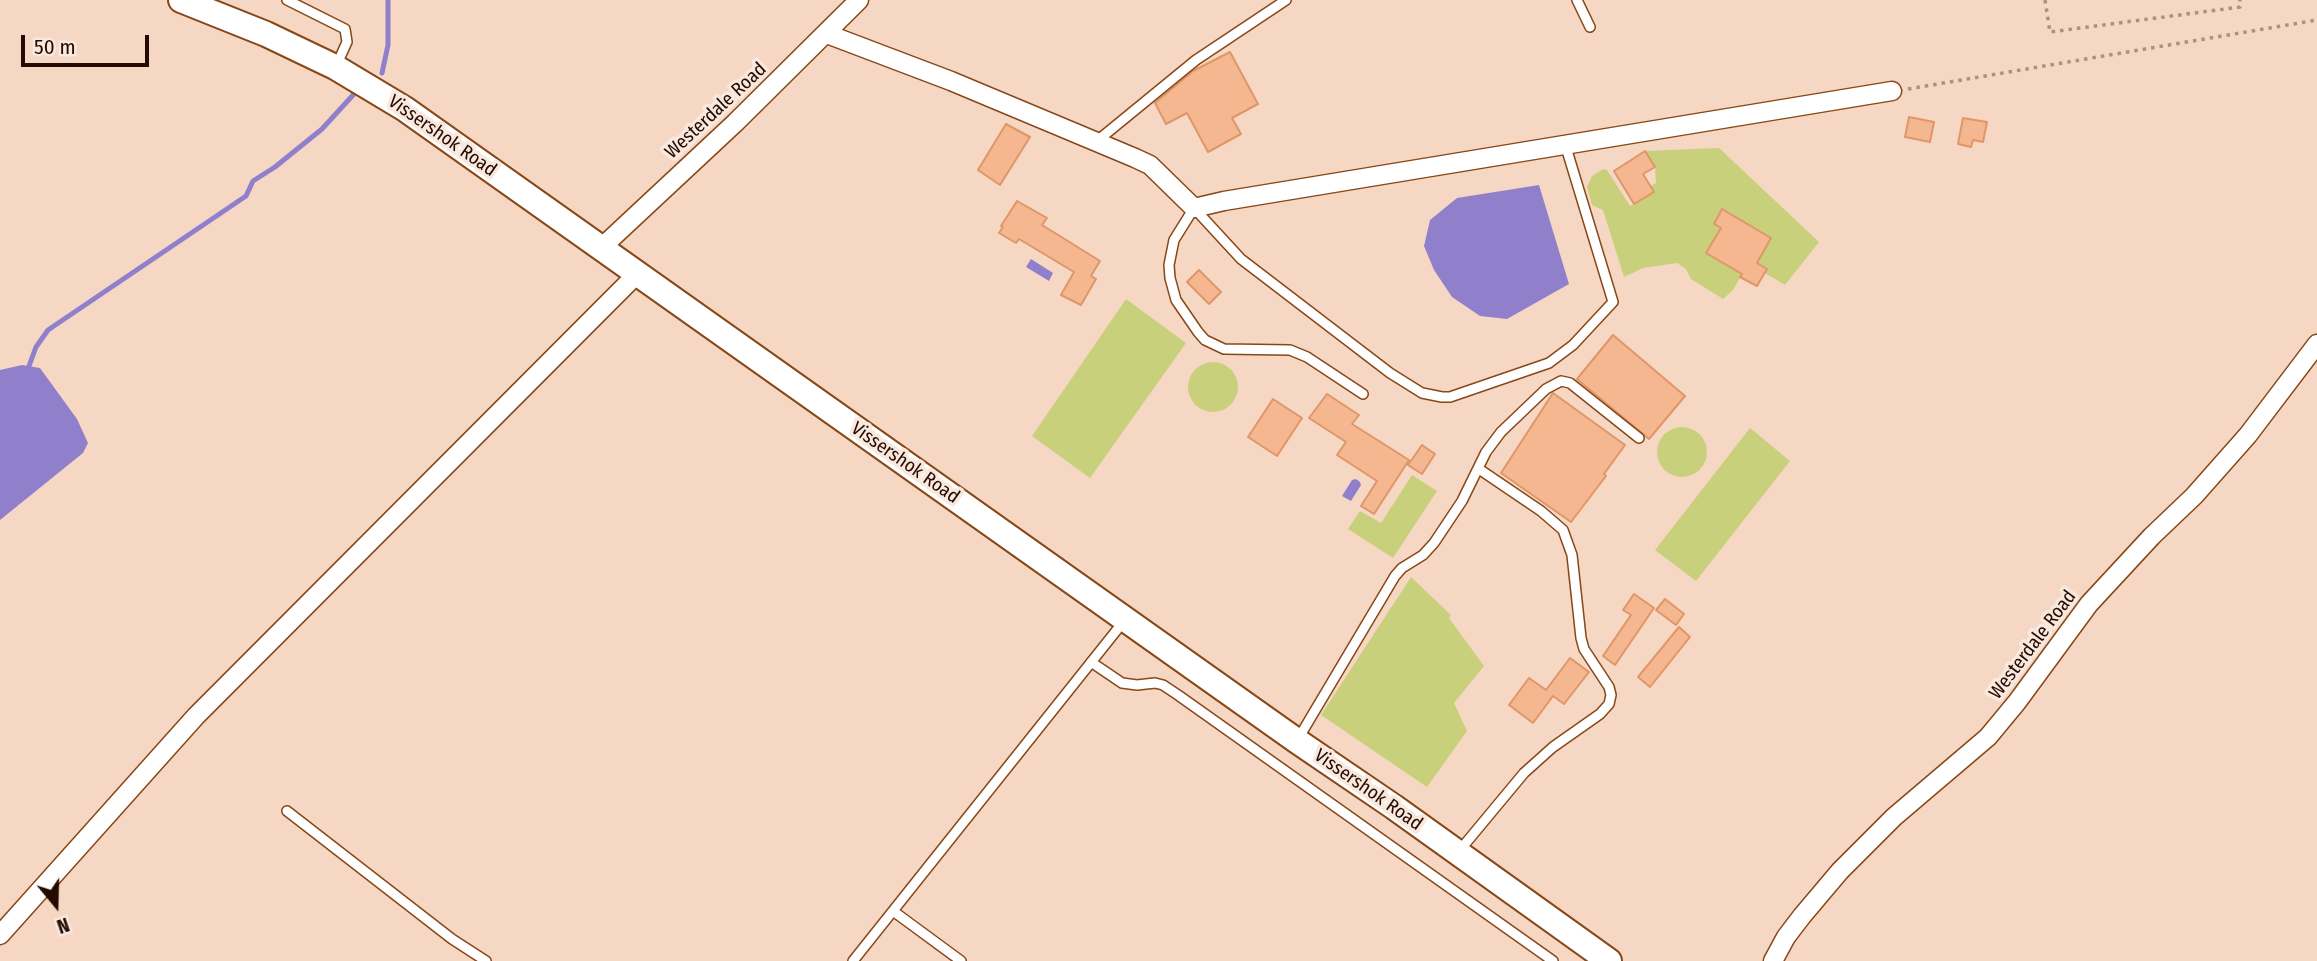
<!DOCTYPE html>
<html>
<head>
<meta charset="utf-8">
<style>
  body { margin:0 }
  #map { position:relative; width:2317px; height:961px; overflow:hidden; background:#f6d7c4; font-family:"Fira Sans Condensed",sans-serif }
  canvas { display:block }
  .north { position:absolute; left:21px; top:870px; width:70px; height:70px; -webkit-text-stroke:5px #f8e8de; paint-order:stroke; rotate:161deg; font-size:19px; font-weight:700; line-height:28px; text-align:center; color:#240a00 }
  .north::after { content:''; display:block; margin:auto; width:24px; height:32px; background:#240a00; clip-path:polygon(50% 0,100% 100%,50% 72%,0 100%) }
  .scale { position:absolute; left:21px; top:35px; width:128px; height:32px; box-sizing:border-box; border:4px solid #240a00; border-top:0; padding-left:9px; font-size:21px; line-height:24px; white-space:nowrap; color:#240a00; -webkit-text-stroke:5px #f8e8de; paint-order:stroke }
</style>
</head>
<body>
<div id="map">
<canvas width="2317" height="961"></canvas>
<div class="north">N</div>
<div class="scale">50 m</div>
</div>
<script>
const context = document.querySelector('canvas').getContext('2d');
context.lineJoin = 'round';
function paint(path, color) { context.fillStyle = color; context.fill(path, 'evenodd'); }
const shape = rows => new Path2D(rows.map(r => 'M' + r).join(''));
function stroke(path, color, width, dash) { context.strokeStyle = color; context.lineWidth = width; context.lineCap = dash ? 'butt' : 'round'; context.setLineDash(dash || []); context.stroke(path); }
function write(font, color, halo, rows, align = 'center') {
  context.font = font + ' "Fira Sans Condensed",sans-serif'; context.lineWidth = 7; context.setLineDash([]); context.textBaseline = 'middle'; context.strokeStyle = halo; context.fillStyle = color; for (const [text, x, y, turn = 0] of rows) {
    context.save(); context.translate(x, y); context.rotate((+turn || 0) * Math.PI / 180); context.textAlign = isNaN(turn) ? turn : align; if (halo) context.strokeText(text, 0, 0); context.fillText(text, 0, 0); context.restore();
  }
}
paint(shape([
  [1719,148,1819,242,1785,285,1765,273,1767,268,1750,259,1765,248,1771,238,1722,209,1714,224,1730,233,1717,235,1706,253,1742,274,1733,290,1723,299,1691,279,1686,269,1677,263,1643,268,1624,277,1603,210,1592,205,1587,187,1592,176,1603,169,1607,170,1630,206,1654,192,1650,186,1656,183,1655,167,1645,151],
  [1126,299,1186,343,1090,478,1032,436],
  '1188 387a25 25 0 1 1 50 0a25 25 0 1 1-50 0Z',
  '1657 452a25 25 0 1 1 50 0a25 25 0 1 1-50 0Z',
  [1750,428,1790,461,1696,581,1655,550],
  [1412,475,1437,491,1393,558,1348,529,1360,511,1381,523],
  [1411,577,1451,615,1449,618,1484,666,1454,703,1467,731,1427,787,1321,715]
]), '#c8d07c');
paint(shape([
  [1539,185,1569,284,1507,319,1480,316,1452,297,1434,270,1424,246,1430,220,1457,198],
  [1031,259,1053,273,1049,281,1026,267],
  [22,365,40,368,77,419,88,443,83,453,0,520,0,370],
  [1356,479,1360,482,1361,485,1351,501,1342,496,1352,480]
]), '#9080cc');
stroke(shape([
  [382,73,388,45,388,0],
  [29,366,36,347,48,330,246,196,253,181,275,167,322,129,354,94]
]), '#9080cc', 5);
const building = shape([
  [1230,52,1258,104,1232,118,1241,134,1208,152,1187,113,1166,124,1155,103,1193,71,1230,52],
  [1909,117,1934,122,1930,142,1905,137,1909,117],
  [1963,118,1987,122,1983,142,1973,140,1971,147,1958,144,1963,118],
  [1006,124,1030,137,1000,185,978,170,1006,124],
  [1645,151,1655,167,1643,174,1654,192,1634,204,1614,171,1645,151],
  [1017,201,1047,218,1042,225,1100,261,1091,276,1096,279,1081,305,1061,295,1074,272,1019,239,1016,243,999,233,1003,227,1001,226,1017,201],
  [1722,209,1771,238,1757,263,1767,269,1757,286,1740,277,1742,274,1706,253,1721,228,1714,224,1722,209],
  [1199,270,1221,292,1209,304,1187,282,1199,270],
  [1613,335,1685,396,1649,439,1577,379,1613,335],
  [1553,393,1625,445,1604,474,1606,476,1571,522,1501,473,1553,393],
  [1327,394,1359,415,1352,424,1409,460,1374,514,1361,506,1377,481,1337,455,1346,442,1309,418,1327,394],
  [1273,399,1302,418,1277,456,1248,437,1273,399],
  [1422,445,1435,454,1422,474,1408,465,1422,445],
  [1634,594,1654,608,1615,665,1603,656,1631,615,1623,610,1634,594],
  [1665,599,1684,614,1676,625,1656,610,1665,599],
  [1679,627,1690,637,1650,687,1638,677,1679,627],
  [1570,658,1589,672,1564,704,1553,696,1533,723,1509,705,1529,678,1546,690,1570,658]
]);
paint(building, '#f5b790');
stroke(building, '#df9668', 2);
const service = shape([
  [287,0,345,29,347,42,337,64],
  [1577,0,1590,27],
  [1097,141,1196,60,1286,0],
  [1363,394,1307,357,1290,350,1224,349,1205,340,1198,332,1176,300,1170,278,1169,265,1174,240,1194,208,1241,259,1390,373,1422,393,1442,397,1450,397,1549,363,1573,345,1613,302,1565,144],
  [1091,662,1122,683,1137,685,1155,683,1163,685,1178,695,1553,961],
  [1298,739,1395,576,1402,568,1423,555,1434,543,1462,501,1486,452,1501,432,1546,389,1561,381,1570,383,1639,438],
  [287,811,452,939,486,961],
  [1460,850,1524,773,1553,747,1600,714,1609,704,1611,695,1609,687,1584,649,1581,638,1572,555,1563,530,1541,511,1479,469],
  [893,911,961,961],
  [853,961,1124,621]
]);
const minor = shape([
  [827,34,951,81,1135,158,1150,165,1194,208,1224,201,1892,91],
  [600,249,735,123,859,0],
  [0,935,196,716,637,274],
  [1773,961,1786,937,1802,916,1840,871,1894,817,1988,737,2017,702,2089,604,2152,536,2194,496,2248,435,2317,344]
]);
const secondary = shape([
  [181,0,266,34,335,67,405,109,1297,741,1394,807,1609,961]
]);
stroke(service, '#884716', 12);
stroke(minor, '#884716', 21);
stroke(secondary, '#884716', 28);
stroke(shape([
  [2045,0,2050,32,2240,7,2240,0],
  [1908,89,2317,20]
]), '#ae9080', 3.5, [3.5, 5]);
stroke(service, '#fff', 9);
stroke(minor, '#fff', 18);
stroke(secondary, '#fff', 24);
write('19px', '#240a00', '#f8e8de', [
  ["Westerdale Road",716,111,-43],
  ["Vissershok Road",442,136,35],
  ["Vissershok Road",905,463,35],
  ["Westerdale Road",2033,645,-53],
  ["Vissershok Road",1368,790,35]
]);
</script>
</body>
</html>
